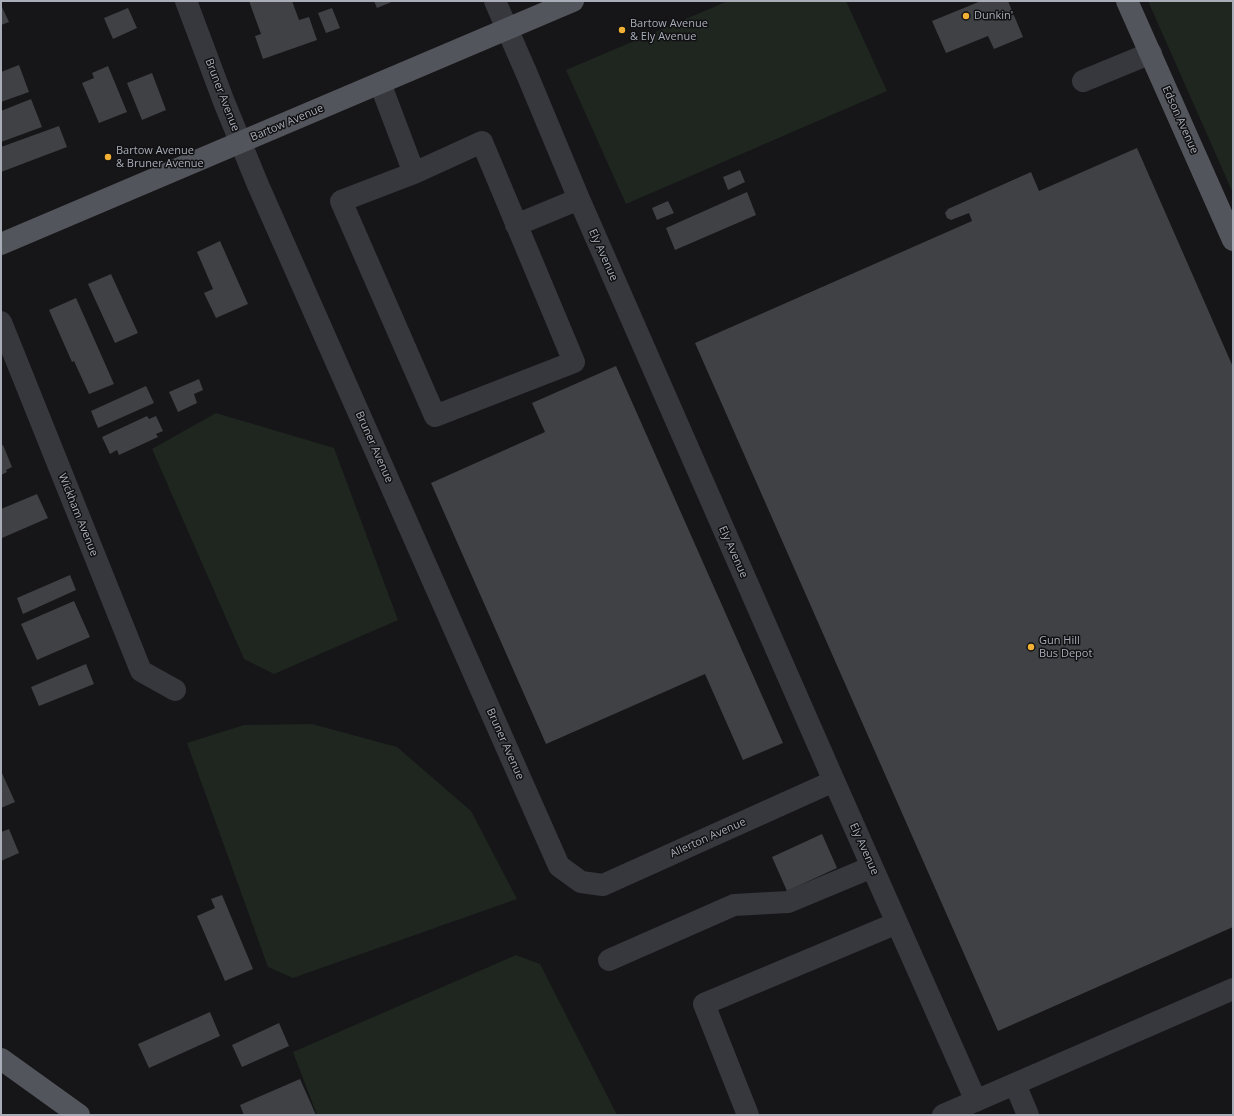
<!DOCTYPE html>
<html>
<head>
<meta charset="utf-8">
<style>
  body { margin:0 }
  #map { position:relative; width:1234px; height:1116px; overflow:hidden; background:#161618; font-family:"Open Sans",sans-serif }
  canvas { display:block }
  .frame { position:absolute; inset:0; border:2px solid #a8adb8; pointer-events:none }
</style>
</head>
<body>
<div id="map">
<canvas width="1234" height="1116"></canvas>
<div class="frame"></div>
</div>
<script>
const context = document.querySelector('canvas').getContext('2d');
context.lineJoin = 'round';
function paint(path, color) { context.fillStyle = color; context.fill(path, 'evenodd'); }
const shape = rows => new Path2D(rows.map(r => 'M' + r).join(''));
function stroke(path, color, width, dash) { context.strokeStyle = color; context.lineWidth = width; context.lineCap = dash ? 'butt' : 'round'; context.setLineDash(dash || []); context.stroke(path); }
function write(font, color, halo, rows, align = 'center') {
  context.font = font + ' "Open Sans",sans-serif'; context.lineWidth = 3; context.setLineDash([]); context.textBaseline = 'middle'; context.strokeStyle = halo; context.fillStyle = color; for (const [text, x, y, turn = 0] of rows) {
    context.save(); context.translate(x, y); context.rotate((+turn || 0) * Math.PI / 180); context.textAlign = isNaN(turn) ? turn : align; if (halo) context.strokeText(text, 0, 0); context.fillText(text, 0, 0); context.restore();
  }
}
paint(shape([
  [728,1,846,1,887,91,626,204,566,70],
  [1148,1,1233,1,1233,193],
  [216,413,334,448,398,620,274,674,244,659,152,449],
  [312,724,397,747,471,811,517,899,293,978,268,967,187,743,244,725],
  [516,955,540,964,617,1115,317,1115,293,1052]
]), '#1e261f');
paint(shape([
  [249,1,292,1,299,20,309,17,317,40,263,59,255,36,261,34],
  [374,1,394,1,377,8],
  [981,1,1008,1,1023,37,994,49,988,36,946,53,932,21],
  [1,5,9,22,1,25],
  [128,8,137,28,113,39,104,18],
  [332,8,340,28,326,33,318,13],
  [19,65,29,92,1,102,1,72],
  [108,66,127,112,99,123,82,83,94,78,92,73],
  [152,73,166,110,142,120,127,83],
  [31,99,42,127,1,142,1,111],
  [59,126,67,147,1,172,1,147],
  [1137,148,1233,367,1233,927,998,1031,695,343,972,221,969,213,951,220,947,218,945,213,948,209,1031,172,1039,191],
  [740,170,745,182,728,190,723,177],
  [747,192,756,215,675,250,666,228],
  [668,201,674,213,657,220,652,208],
  [220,241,248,304,216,318,204,293,213,289,197,252],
  [111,274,138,333,115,343,88,284],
  [76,298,114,384,89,394,74,361,72,362,49,310],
  [616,366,783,743,743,760,705,674,546,744,431,483,545,432,532,403],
  [199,379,203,390,194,394,197,403,178,412,169,392],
  [146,386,154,403,98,428,91,411],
  [147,416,149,419,156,416,163,431,156,434,158,437,119,455,117,450,110,454,102,437],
  [3,445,12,467,6,470,7,472,1,475,1,446],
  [37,494,48,518,2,538,1,509],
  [70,575,76,590,23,614,17,598],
  [74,601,90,637,37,660,21,624],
  [86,664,94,684,39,706,31,687],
  [1,771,15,802,1,808],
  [9,829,19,853,1,861,1,832],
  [822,834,837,868,787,891,772,857],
  [222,895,253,969,225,981,197,916,215,908,211,899],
  [210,1012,220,1036,149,1068,138,1044],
  [279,1023,289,1046,242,1067,232,1045],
  [300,1079,316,1115,244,1115,240,1105]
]), '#404145');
stroke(shape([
  [186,1,224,102,258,185,559,866,581,882,603,885,834,781],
  [495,1,526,72,579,199,834,781,976,1101],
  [1083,81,1151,53],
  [380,83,414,173,482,142,574,362,435,416,341,201,414,173],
  [516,225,579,199],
  [1,322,141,671,175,690],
  [609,960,734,905,788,902,872,867],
  [1015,1084,1028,1115],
  [748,1115,704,1004,897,923],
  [943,1115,1233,989]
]), '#37383d', 22);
stroke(shape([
  [1127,1,1233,240],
  [1,244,573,1],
  [1,1059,79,1115]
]), '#53555c', 22);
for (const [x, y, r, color] of [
  [966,16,4,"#f2b134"],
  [622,30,4,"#f2b134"],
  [108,157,4,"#f2b134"],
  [1031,647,4,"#f2b134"]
]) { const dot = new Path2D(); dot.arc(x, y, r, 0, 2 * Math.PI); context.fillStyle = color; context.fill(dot); stroke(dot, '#111113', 1.5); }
write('11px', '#a8adb8', '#111113', [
  ["Dunkin'",974,16],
  ["Bartow Avenue",630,24],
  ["& Ely Avenue",630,37],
  ["Bartow Avenue",116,151],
  ["& Bruner Avenue",116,164],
  ["Gun Hill",1039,641],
  ["Bus Depot",1039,654]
], 'left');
write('11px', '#a8adb8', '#111113', [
  ["Bruner Avenue",222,95,69],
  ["Edson Avenue",1180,120,66],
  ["Bartow Avenue",287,123,-23],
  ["Ely Avenue",603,255,66],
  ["Bruner Avenue",374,447,66],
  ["Wickham Avenue",78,515,68],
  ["Ely Avenue",733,552,66],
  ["Bruner Avenue",505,744,66],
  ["Allerton Avenue",708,838,-24],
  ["Ely Avenue",864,849,66]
]);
</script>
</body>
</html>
